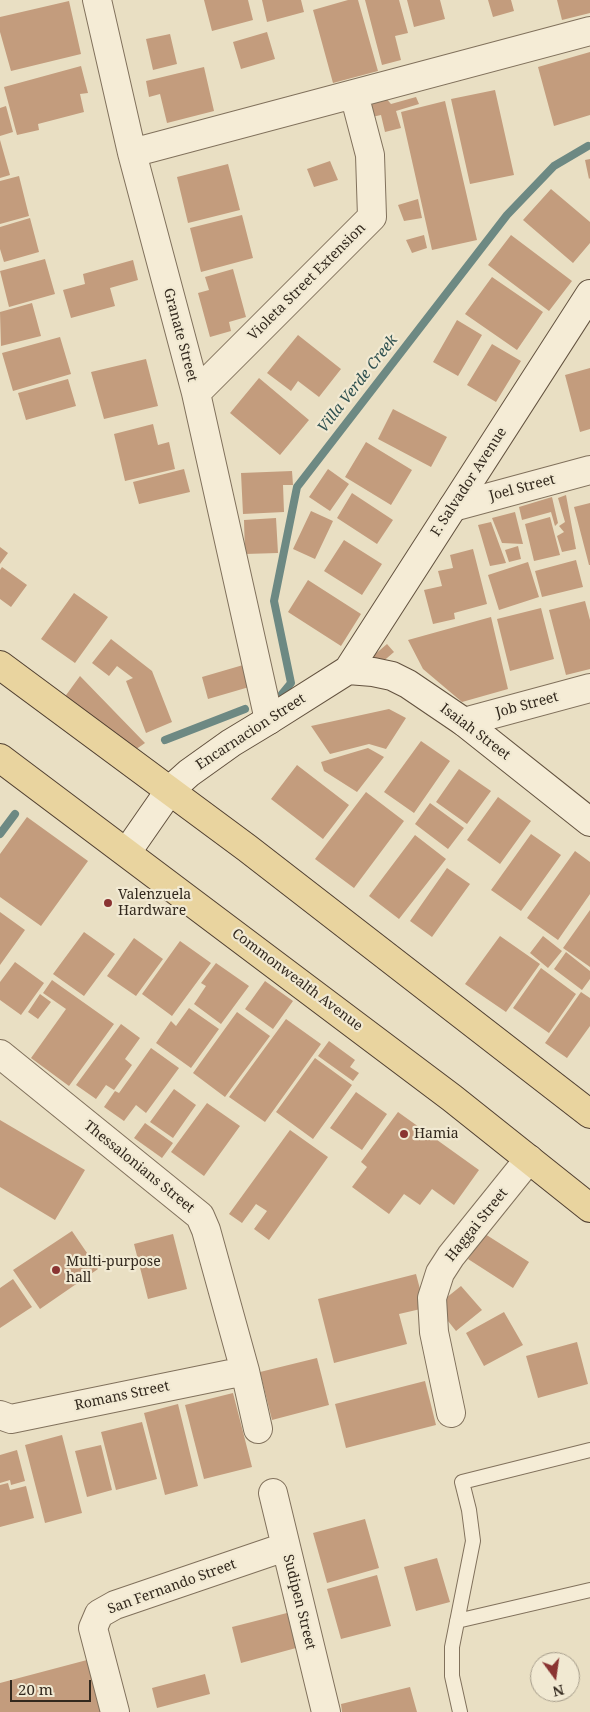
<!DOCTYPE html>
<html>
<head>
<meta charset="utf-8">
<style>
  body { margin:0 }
  #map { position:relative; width:590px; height:1712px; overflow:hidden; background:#e9dfc3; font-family:"Noto Serif",serif }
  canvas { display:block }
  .north { position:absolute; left:530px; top:1652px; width:50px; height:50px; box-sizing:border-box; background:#f1e9d2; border:1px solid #a59c8a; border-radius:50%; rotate:166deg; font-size:14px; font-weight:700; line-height:20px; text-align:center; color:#33291e }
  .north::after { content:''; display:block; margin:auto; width:18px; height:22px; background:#8a3432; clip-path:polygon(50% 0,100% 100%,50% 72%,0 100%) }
  .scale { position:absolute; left:10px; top:1680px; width:81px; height:22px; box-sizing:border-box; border:2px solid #33291e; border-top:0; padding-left:6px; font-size:15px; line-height:18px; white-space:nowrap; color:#33291e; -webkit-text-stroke:4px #f1e9d2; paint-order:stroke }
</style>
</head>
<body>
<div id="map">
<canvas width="590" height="1712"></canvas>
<div class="north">N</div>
<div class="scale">20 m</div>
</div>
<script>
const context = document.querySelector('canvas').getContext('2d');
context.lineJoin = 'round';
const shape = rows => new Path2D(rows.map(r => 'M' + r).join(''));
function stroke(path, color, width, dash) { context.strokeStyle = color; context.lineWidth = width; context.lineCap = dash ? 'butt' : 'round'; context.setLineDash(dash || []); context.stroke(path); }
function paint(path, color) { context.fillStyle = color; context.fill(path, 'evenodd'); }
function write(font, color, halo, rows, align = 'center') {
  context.font = font + ' "Noto Serif",serif'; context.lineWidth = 4.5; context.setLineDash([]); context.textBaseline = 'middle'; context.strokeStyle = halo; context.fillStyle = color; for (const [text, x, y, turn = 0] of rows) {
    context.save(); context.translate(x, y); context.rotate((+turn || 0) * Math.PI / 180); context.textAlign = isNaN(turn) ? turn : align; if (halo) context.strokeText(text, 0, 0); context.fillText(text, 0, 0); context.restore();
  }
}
stroke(shape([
  [282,694,291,683,274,601,297,487,507,215,554,166,588,146],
  [165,740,245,709],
  [0,834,15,814]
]), '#6d8983', 8);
paint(shape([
  [204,0,248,0,253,20,212,31],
  [262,0,301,0,304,12,267,22],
  [348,0,358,0,378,71,333,83,313,10],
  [365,0,399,0,408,33,395,36,401,60,382,65],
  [407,0,440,0,445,19,414,27],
  [488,0,511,0,514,11,493,17],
  [557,0,590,0,590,13,562,20],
  [69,1,81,54,11,71,0,32,0,17],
  [267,32,275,59,241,69,233,42],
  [170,34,177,64,153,70,146,39],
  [590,52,590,115,554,126,538,67],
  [81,66,88,93,80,94,84,112,38,124,39,130,17,135,4,87],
  [204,67,214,111,167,123,160,94,149,97,146,81],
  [495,90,514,175,470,184,451,99],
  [384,96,391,104,416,97,419,104,396,111,401,128,385,132,381,115,367,118,361,103],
  [445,101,477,240,432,250,401,112],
  [6,106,13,132,0,136,0,108],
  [0,140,10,175,0,178],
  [590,159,590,178,589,179,585,160],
  [330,161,338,180,314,187,307,169],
  [228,164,240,210,188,223,177,177],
  [19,176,29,216,0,224,0,181],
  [551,189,590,222,590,243,573,263,523,220],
  [418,199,422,218,404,221,398,205],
  [242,215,253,258,201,272,190,228],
  [30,218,39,252,4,262,0,249,0,227],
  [424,235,427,248,412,253,406,240],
  [511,235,572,281,549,311,488,265],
  [45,259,55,294,9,307,0,271],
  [133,260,138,280,110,288,115,306,71,318,63,290,85,284,83,274],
  [233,269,246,317,229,322,231,331,210,337,198,293,209,290,205,277],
  [492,277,543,312,517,350,465,314],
  [32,303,41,336,1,346,0,312],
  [457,320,482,335,458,376,433,362],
  [298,335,341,369,319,397,298,381,291,391,267,373],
  [60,337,71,374,13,391,2,353],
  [492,344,521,361,496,402,467,385],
  [146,359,158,406,104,419,91,372],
  [590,368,590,429,580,432,565,375],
  [259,378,309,420,280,455,230,413],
  [68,379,76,406,26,420,18,393],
  [393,409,447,437,431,467,378,439],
  [153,424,158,445,169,442,175,469,125,481,114,434],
  [366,442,412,470,391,505,345,477],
  [184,469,190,492,139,504,133,482],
  [328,469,349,484,330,511,309,497],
  [292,471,293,485,283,485,284,512,243,514,241,473],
  [352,493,393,520,377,544,337,518],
  [566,495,576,549,562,552,557,536,564,532,559,526,565,522,558,498],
  [552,497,558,523,555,526,551,512,522,520,519,507],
  [590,503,590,565,589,565,574,507],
  [311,511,333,521,315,559,293,549],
  [515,512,523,544,502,543,492,518],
  [550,517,560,555,534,561,525,524],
  [276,518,278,553,245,554,244,520],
  [491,522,506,563,490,566,478,525],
  [344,540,382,564,362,595,324,571],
  [518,546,521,559,509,562,505,550],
  [0,547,8,553,0,564],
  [473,549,487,604,454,613,455,619,433,624,424,590,442,586,438,571,453,568,450,555],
  [576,560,583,587,542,597,535,571],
  [528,562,539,597,499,610,488,575],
  [2,567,27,585,11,607,0,599,0,570],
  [308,580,361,614,341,646,288,612],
  [74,593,108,617,75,663,41,639],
  [585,601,590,620,590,669,566,675,549,610],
  [541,608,554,659,510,671,497,619],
  [491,617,508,689,462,702,423,669,408,640],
  [111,639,152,671,172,722,146,733,126,681,133,678,117,666,109,676,92,663],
  [387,644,394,652,380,664,373,656],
  [250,663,256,685,208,699,202,677],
  [80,676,145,743,135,750,61,702],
  [389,709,406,718,386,749,369,744,330,754,311,726],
  [421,741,450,761,414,813,384,792],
  [368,748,384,757,357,792,324,771,321,762],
  [297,765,349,805,323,839,271,799],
  [459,769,491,791,467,824,436,802],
  [366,792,404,821,354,888,315,859],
  [498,797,531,821,500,864,467,840],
  [430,803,464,828,448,849,415,824],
  [27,817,88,861,41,926,0,897,0,854],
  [531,834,561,855,521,911,491,890],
  [415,835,446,859,399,919,369,896],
  [575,851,590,862,590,894,558,940,527,918],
  [447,868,470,884,432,937,410,921],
  [590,910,590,967,563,948],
  [0,912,25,930,0,965],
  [84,932,115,954,84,996,53,974],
  [500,936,540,964,506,1012,465,984],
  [543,936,562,951,548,968,530,953],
  [134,938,163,959,136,996,107,976],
  [180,941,211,963,172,1016,142,994],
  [566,952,590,971,590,979,582,990,554,969],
  [15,962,44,983,21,1015,0,1000,0,982],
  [216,963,249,986,221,1024,194,1004,206,986,201,983],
  [541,968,576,994,549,1033,513,1008],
  [52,980,114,1024,69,1086,31,1058,66,1009,43,993],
  [265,981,293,1001,273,1029,245,1009],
  [581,992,590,998,590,1026,567,1058,545,1043],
  [40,994,51,1002,38,1019,28,1012],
  [189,1008,219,1029,191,1068,156,1043,171,1021,176,1026],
  [237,1012,270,1036,225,1097,193,1073],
  [286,1019,321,1044,265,1122,229,1097],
  [121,1024,140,1038,125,1059,132,1065,114,1090,106,1085,96,1099,76,1085],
  [329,1041,355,1060,350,1067,359,1073,353,1081,318,1056],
  [151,1048,179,1068,146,1113,136,1105,124,1121,104,1107,115,1091,119,1093],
  [315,1058,352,1085,313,1139,276,1112],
  [174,1089,196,1105,173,1138,150,1122],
  [356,1092,387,1114,362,1150,330,1128],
  [207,1103,240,1126,204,1176,171,1152],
  [398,1112,479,1170,454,1205,432,1189,420,1205,404,1194,389,1214,352,1187,367,1167,361,1162],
  [0,1120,85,1170,55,1220,0,1187],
  [145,1123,173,1143,162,1158,134,1138],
  [290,1130,328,1157,269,1240,254,1229,267,1211,256,1204,242,1223,229,1214],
  [72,1231,98,1269,40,1309,13,1270],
  [173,1234,187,1289,148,1299,134,1244],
  [485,1234,529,1262,513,1288,468,1259],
  [416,1274,425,1308,399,1314,407,1344,334,1363,318,1299],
  [13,1279,32,1307,0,1328,0,1288],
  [461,1286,482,1310,456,1331,436,1306],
  [504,1312,523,1345,484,1366,466,1333],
  [577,1342,588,1384,538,1398,526,1356],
  [317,1358,329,1405,272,1420,260,1372],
  [425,1381,436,1425,346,1448,335,1404],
  [233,1393,252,1467,204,1479,185,1405],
  [178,1404,198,1486,165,1495,144,1413],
  [142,1422,157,1479,116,1490,101,1432],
  [62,1435,82,1513,45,1523,25,1445],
  [101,1445,112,1490,87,1497,75,1451],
  [17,1450,25,1481,11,1485,10,1480,0,1483,0,1455],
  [8,1483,10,1490,26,1486,34,1518,0,1527,0,1485],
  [365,1519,379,1568,327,1583,313,1533],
  [437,1558,450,1602,416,1611,404,1567],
  [377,1575,391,1626,341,1639,327,1589],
  [287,1613,296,1648,241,1663,232,1627],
  [87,1660,101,1712,0,1712,0,1683],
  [205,1674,210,1694,157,1708,152,1688],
  [410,1687,417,1712,342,1712,341,1704]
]), '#c39c7d');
const lane = shape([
  [457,1621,590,1590],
  [460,1712,452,1676,452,1647,473,1541,469,1510,462,1482,590,1450]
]);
const street = shape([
  [97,0,132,153,196,393,269,720],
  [132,153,590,31],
  [196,393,372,217,370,155,354,94],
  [453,507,590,470],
  [464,722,590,688],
  [0,1054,200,1216,206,1230,245,1371,258,1429],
  [451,1413,434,1332,432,1298,440,1273,451,1256,529,1159],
  [0,1415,11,1419,245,1371],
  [273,1493,326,1712],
  [115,1712,93,1628,99,1614,115,1605,285,1547]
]);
const secondary = shape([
  [348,670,373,672,392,676,408,684,464,722,590,822],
  [127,852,170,790,189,773,231,743,269,720,348,670,590,294]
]);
const primary = shape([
  [0,665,247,848,590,1114],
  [0,758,452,1098,590,1208]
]);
stroke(lane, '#81715c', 16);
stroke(street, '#81715c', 30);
stroke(secondary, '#63523f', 30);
stroke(primary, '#503f30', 30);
stroke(lane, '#f5ecd6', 14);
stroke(street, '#f5ecd6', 28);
stroke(secondary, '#f5ecd6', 28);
stroke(primary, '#e9d49f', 28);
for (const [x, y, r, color] of [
  [108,903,5,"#8a3432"],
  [404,1134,5,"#8a3432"],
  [56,1270,5,"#8a3432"]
]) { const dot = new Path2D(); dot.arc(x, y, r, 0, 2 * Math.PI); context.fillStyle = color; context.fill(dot); stroke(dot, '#f1e9d2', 2); }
write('14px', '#33291e', '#f1e9d2', [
  ["Violeta Street Extension",307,282,-45],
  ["Granate Street",180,335,75],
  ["F. Salvador Avenue",469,482,-57],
  ["Joel Street",522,488,-15],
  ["Job Street",527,705,-15],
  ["Encarnacion Street",251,732,-33],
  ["Isaiah Street",475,732,37],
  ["Commonwealth Avenue",297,980,37],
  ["Thessalonians Street",139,1167,39],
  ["Haggai Street",477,1225,-51],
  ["Romans Street",122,1396,-12],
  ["San Fernando Street",172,1587,-20],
  ["Sudipen Street",299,1602,76]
]);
write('14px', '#33291e', '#f1e9d2', [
  ["Valenzuela",118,895],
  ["Hardware",118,911],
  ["Hamia",414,1134],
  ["Multi-purpose",66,1262],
  ["hall",66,1278]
], 'left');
write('italic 15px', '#2f5150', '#f1e9d2', [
  ["Villa Verde Creek",358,384,-52]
]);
</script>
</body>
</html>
